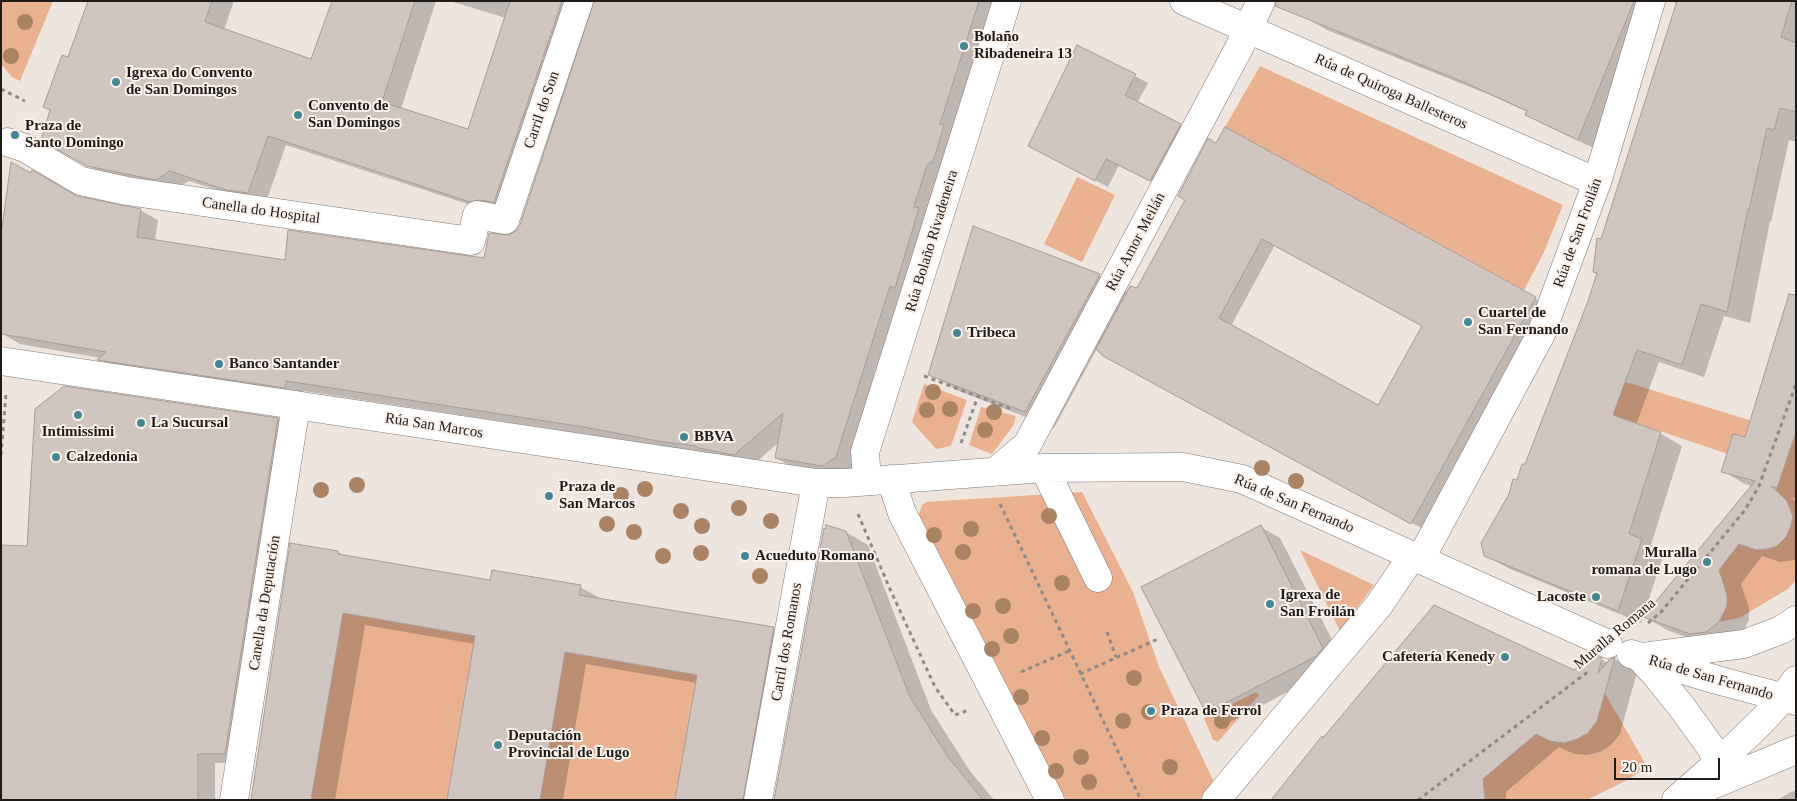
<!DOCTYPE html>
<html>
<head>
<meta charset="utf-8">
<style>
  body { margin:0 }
  #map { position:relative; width:1797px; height:801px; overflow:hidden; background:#efe5df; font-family:"Times New Roman",serif }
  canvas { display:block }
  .frame { position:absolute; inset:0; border:2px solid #1e1a18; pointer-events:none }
  .scale { position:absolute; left:1614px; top:758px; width:106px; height:22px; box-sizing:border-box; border:2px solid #1e1a18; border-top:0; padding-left:6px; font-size:15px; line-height:18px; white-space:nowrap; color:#1e1a18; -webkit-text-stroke:4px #fcf2ec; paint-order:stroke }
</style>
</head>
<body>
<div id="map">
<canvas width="1797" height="801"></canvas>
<div class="frame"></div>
<div class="scale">20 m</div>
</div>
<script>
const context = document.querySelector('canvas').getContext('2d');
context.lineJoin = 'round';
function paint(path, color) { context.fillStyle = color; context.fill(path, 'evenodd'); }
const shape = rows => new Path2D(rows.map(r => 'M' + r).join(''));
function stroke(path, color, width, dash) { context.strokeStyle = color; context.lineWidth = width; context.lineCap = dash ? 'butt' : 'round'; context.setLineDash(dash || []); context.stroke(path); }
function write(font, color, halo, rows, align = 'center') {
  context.font = font + ' "Times New Roman",serif'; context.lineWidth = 4; context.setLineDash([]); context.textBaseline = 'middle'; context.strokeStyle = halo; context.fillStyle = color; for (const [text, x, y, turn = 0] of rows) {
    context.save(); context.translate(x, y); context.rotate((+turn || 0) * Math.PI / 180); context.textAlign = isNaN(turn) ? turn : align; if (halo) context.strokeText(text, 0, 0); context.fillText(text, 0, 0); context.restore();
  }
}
paint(shape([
  [1,1,53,1,20,81,12,77,1,64],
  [1260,66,1563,205,1544,252,1524,290,1225,127],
  [1077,177,1115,195,1082,262,1044,244],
  [1564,363,1762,424,1749,461,1618,417,1613,415,1614,414,1551,397],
  [924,384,967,400,951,446,936,449,912,422],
  [981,407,1016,416,1013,426,992,454,969,445],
  [1796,432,1796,580,1788,589,1739,618,1719,622,1727,606,1716,575,1740,542,1756,550,1768,549,1777,546,1786,537,1790,528,1793,517,1790,508,1786,500,1776,490],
  [1082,492,1133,592,1159,667,1216,786,1204,800,1066,800,919,514,922,505,926,502],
  [1300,550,1374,585,1340,631],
  [343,613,475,636,447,800,311,800],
  [565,652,697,675,675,800,540,800],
  [1598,681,1645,763,1643,770,1629,779,1587,800,1485,800,1481,780,1536,734,1550,741,1564,743,1577,739,1588,733,1597,721,1602,706],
  [1256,692,1259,695,1218,742,1213,740,1204,718]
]), '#eab190');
paint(shape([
  [90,1,234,1,224,30,312,61,333,1,436,1,401,109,469,130,506,18,450,1,585,1,513,212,489,211,286,145,266,202,245,199,189,181,175,189,106,176,43,139,68,59],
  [595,1,1000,1,854,467,840,475,794,468,776,458,779,442,753,465,603,437,304,391,303,397,116,369,99,359,101,358,20,344,1,333,77,197,140,210,158,220,155,241,286,262,485,259,509,236,516,232,521,226],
  [1302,1,1663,1,1600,151,1549,127,1527,115,1528,112,1490,95,1327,30,1304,17],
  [1672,1,1796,1,1796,142,1789,140,1771,222,1770,221,1750,323,1724,316,1704,377,1659,362,1636,425,1660,433,1682,446,1651,545,1664,553,1641,623,1508,568,1485,555,1525,466,1590,302,1598,273,1602,240,1678,5],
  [1078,47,1148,83,1137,103,1193,132,1163,187,1119,165,1108,187,1042,153],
  [1217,144,1548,305,1425,530,1117,363,1097,349,1054,428,959,391,930,374,974,228,1100,276,1128,292,1138,290],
  [1275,245,1423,326,1379,406,1231,326],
  [1796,315,1796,499,1790,497,1796,502,1796,560,1780,562,1762,556,1741,584,1749,608,1749,619,1742,635,1713,647,1667,630,1645,617,1752,486,1745,484,1723,471,1746,439],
  [278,419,294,429,242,763,215,763,215,800,1,800,28,547],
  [1261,527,1280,538,1342,659,1334,668,1226,724,1207,713,1143,588],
  [846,532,868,545,931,710,970,771,994,800,775,800],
  [338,552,346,557,491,581,580,587,602,599,773,628,795,641,766,800,676,800,697,683,586,664,563,800,449,800,475,644,365,625,335,800,253,800],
  [1594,656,1608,663,1615,659,1637,672,1620,734,1611,745,1600,752,1587,755,1574,754,1559,747,1506,792,1506,800,1273,800,1324,739,1574,671],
  [1796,791,1796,800,1777,800,1791,792]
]), '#0003');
const building = shape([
  [88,1,212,1,205,22,311,59,332,1,415,1,382,102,468,129,510,1,562,1,494,202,479,200,470,202,268,136,248,193,226,190,170,171,156,180,87,166,41,140,50,110,43,107,62,55,68,57,88,1],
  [594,1,979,1,940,124,944,125,938,146,933,161,927,165,914,207,919,208,895,288,890,286,836,457,822,466,775,458,783,413,734,455,698,448,696,446,658,441,584,427,286,381,285,388,97,360,106,352,1,334,1,235,11,162,31,173,32,170,77,196,141,209,137,237,285,260,288,230,484,258,489,233,509,235,516,231,520,225,594,1],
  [1276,1,1634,1,1578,140,1525,115,1527,111,1466,83,1275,6,1276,1],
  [1677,1,1792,1,1781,37,1796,43,1796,112,1780,108,1774,130,1767,128,1749,210,1748,209,1727,312,1701,304,1682,365,1637,350,1613,415,1661,432,1629,534,1642,539,1618,611,1484,556,1481,543,1509,494,1513,479,1517,480,1522,464,1525,464,1588,301,1597,273,1593,272,1597,238,1601,239,1677,1],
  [1077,45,1136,74,1125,95,1181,124,1150,181,1106,159,1095,181,1028,146,1077,45],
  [1225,127,1536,297,1411,524,1103,356,1096,349,1130,286,1137,288,1185,200,1178,196,1208,138,1216,143,1225,127],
  [1262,239,1422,326,1378,405,1219,318,1262,239],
  [973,226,1100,274,1025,412,928,375,973,226],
  [1789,294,1796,295,1796,432,1777,488,1771,486,1786,500,1790,508,1793,517,1790,528,1786,537,1777,546,1768,549,1756,550,1739,544,1719,570,1727,595,1727,606,1719,622,1706,632,1690,634,1643,617,1755,481,1721,472,1733,434,1745,437,1789,294],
  [64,386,278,418,225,754,198,754,198,800,1,800,1,545,27,546,35,409,64,386],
  [826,525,846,531,910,697,948,757,983,800,774,800,824,528,826,529,826,525],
  [1261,525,1323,648,1315,657,1206,713,1141,587,1261,525],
  [290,543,338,551,338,554,490,580,492,570,581,585,579,595,774,627,743,800,675,800,697,675,565,652,540,800,447,800,475,636,343,613,311,800,251,800,290,543],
  [1434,605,1574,670,1594,655,1602,658,1598,673,1609,660,1615,657,1597,721,1588,733,1577,739,1564,743,1550,741,1536,734,1483,779,1485,800,1271,800,1322,736,1323,738,1434,605]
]);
paint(building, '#cfc4be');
stroke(building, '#a69c96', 1);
const minor = shape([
  [1184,1,1597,182],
  [7,142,25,148,81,181,127,191,471,241,477,215,505,220,579,1],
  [1,361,816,483,845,483,1044,468,1183,467,1242,479,1608,644],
  [1044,468,1098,578],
  [996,471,1027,445,1239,48,1261,1],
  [891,479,902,513,1050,800],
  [867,481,865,452,1007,1],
  [1420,560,1541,334,1597,182,1651,1],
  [1631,654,1717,680,1796,701],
  [1650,656,1744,644,1781,630,1796,620],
  [1639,657,1656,675,1684,710,1712,749,1717,764],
  [1698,791,1796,750],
  [234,800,296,405],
  [758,800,816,483],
  [1216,800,1379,605,1412,556],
  [1676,800,1717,764,1761,722,1783,698,1796,680]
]);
stroke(minor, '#807771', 29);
stroke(shape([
  [1,89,25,101],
  [924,376,1011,409],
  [961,443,978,396],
  [1,455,6,394],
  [1000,504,1141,800],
  [858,514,890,589,935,687,955,715,969,710],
  [1648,623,1661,612,1745,510,1759,486,1796,384],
  [1107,632,1116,657],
  [1021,672,1069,651],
  [1080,674,1160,638],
  [1418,800,1589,671]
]), '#908985', 3, [4, 4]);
stroke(minor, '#fff', 28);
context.fillStyle = '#a98364';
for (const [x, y] of [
  [25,22],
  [11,56],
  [933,392],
  [950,409],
  [927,410],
  [994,412],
  [985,430],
  [1262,468],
  [1296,481],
  [357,485],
  [645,489],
  [321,490],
  [621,495],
  [739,508],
  [681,511],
  [1049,516],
  [771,521],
  [607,524],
  [702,526],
  [971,529],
  [634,532],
  [934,535],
  [963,552],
  [701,553],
  [663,556],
  [760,576],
  [1062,583],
  [1003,606],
  [973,611],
  [1011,636],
  [992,649],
  [1134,678],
  [1021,697],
  [1149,712],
  [1123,721],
  [1222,721],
  [1042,738],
  [1081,757],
  [1170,767],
  [1056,771],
  [1089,782]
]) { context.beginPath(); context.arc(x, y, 8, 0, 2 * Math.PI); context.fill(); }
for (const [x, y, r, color] of [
  [964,46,5,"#438795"],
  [116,82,5,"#438795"],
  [298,115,5,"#438795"],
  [15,135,5,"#438795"],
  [1468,322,5,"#438795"],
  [957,333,5,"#438795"],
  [219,364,5,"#438795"],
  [78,415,5,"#438795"],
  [141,423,5,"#438795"],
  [684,437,5,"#438795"],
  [56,457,5,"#438795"],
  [549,496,5,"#438795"],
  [745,556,5,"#438795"],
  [1707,562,5,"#438795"],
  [1596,597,5,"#438795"],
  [1270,604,5,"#438795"],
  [1505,657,5,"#438795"],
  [1151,711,5,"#438795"],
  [498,745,5,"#438795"]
]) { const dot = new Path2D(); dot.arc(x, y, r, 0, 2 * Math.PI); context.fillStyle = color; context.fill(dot); stroke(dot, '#fcf2ec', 2); }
write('bold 15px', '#1e1a18', '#fcf2ec', [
  ["Bolaño",974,37],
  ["Ribadeneira 13",974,54],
  ["Igrexa do Convento",126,73],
  ["de San Domingos",126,90],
  ["Convento de",308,106],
  ["San Domingos",308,123],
  ["Praza de",25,126],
  ["Santo Domingo",25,143],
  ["Cuartel de",1478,313],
  ["San Fernando",1478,330],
  ["Tribeca",967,333],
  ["Banco Santander",229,364],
  ["La Sucursal",151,423],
  ["Intimissimi",78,432,"center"],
  ["BBVA",694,437],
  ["Calzedonia",66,457],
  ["Praza de",559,487],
  ["San Marcos",559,504],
  ["Muralla",1697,553,"right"],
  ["romana de Lugo",1697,570,"right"],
  ["Acueduto Romano",755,556],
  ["Igrexa de",1280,595],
  ["San Froilán",1280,612],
  ["Lacoste",1586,597,"right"],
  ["Cafetería Kenedy",1495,657,"right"],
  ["Praza de Ferrol",1161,711],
  ["Deputación",508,736],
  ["Provincial de Lugo",508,753]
], 'left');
write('15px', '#1e1a18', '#fcf2ec', [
  ["Rúa de Quiroga Ballesteros",1391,92,24],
  ["Carril do Son",542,110,-71],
  ["Canella do Hospital",261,211,8],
  ["Rúa de San Froilán",1578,233,-70],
  ["Rúa Bolaño Rivadeneira",932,241,-73],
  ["Rúa Amor Meilán",1136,242,-62],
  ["Rúa San Marcos",434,426,9],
  ["Rúa de San Fernando",1294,504,23],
  ["Canella da Deputación",265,603,-81],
  ["Muralla Romana",1615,634,-40],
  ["Carril dos Romanos",787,642,-80],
  ["Rúa de San Fernando",1711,678,16]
]);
</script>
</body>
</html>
